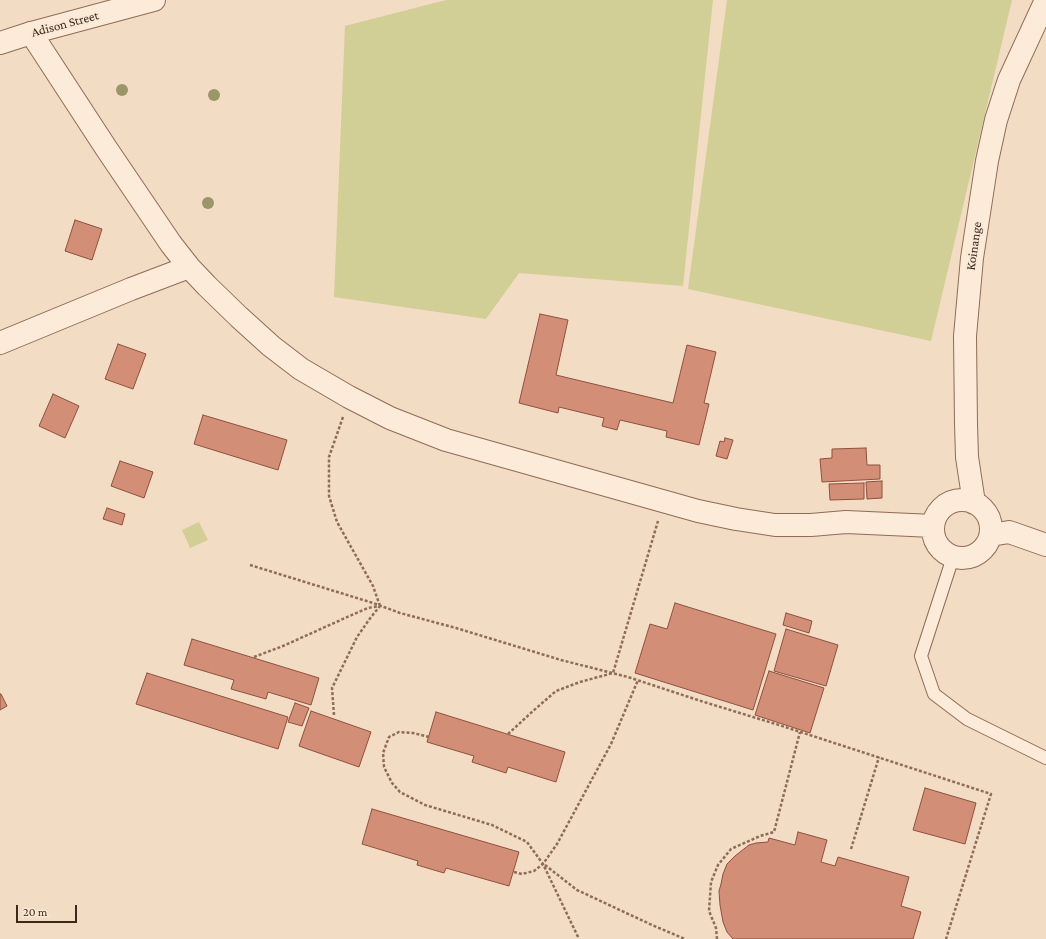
<!DOCTYPE html>
<html>
<head>
<meta charset="utf-8">
<style>
  body { margin:0 }
  #map { position:relative; width:1046px; height:939px; overflow:hidden; background:#f2dcc4; font-family:"Crimson Pro",serif }
  canvas { display:block }
  .scale { position:absolute; left:16px; top:905px; width:61px; height:18px; box-sizing:border-box; border:2px solid #3d281e; border-top:0; padding-left:5px; font-size:12px; line-height:14px; white-space:nowrap; color:#3d281e; -webkit-text-stroke:3px #f8e8d4; paint-order:stroke }
</style>
</head>
<body>
<div id="map">
<canvas width="1046" height="939"></canvas>
<div class="scale">20 m</div>
</div>
<script>
const context = document.querySelector('canvas').getContext('2d');
context.lineJoin = 'round';
function paint(path, color) { context.fillStyle = color; context.fill(path, 'evenodd'); }
const shape = rows => new Path2D(rows.map(r => 'M' + r).join(''));
function stroke(path, color, width, dash) { context.strokeStyle = color; context.lineWidth = width; context.lineCap = dash ? 'butt' : 'round'; context.setLineDash(dash || []); context.stroke(path); }
function write(font, color, halo, rows, align = 'center') {
  context.font = font + ' "Crimson Pro",serif'; context.lineWidth = 3.5; context.setLineDash([]); context.textBaseline = 'middle'; context.strokeStyle = halo; context.fillStyle = color; for (const [text, x, y, turn = 0] of rows) {
    context.save(); context.translate(x, y); context.rotate((+turn || 0) * Math.PI / 180); context.textAlign = isNaN(turn) ? turn : align; if (halo) context.strokeText(text, 0, 0); context.fillText(text, 0, 0); context.restore();
  }
}
paint(shape([
  [446,0,713,0,683,286,519,273,486,319,334,297,345,26],
  [727,0,1012,0,931,341,688,289],
  [199,522,208,540,190,548,182,530]
]), '#d1ce96');
const building = shape([
  [75,220,102,229,92,260,65,251,75,220],
  [540,314,568,320,556,375,673,403,687,345,716,352,704,403,709,404,699,445,666,437,667,431,620,420,617,430,602,426,604,418,559,407,558,413,519,403,540,314],
  [118,344,146,354,133,389,105,379,118,344],
  [53,394,79,406,65,438,39,426,53,394],
  [203,415,287,440,278,470,194,444,203,415],
  [725,438,733,440,727,459,716,456,720,441,724,442,725,438],
  [866,448,867,465,880,465,880,479,822,482,820,459,832,458,832,449,866,448],
  [120,461,153,472,144,498,111,486,120,461],
  [882,481,882,498,867,499,866,482,882,481],
  [864,483,864,499,830,500,829,484,864,483],
  [107,508,125,514,122,525,103,519,107,508],
  [675,603,776,634,753,710,635,673,650,624,667,629,675,603],
  [786,613,812,621,809,633,783,625,786,613],
  [786,629,838,645,826,686,774,671,786,629],
  [192,639,319,678,311,705,268,692,266,699,231,689,234,680,184,665,192,639],
  [769,671,824,688,810,733,755,715,769,671],
  [147,673,288,717,278,749,136,704,147,673],
  [0,694,1,694,7,706,0,710,0,694],
  [295,703,309,708,302,726,288,722,295,703],
  [311,711,371,732,359,767,299,746,311,711],
  [436,712,565,752,556,782,508,767,506,773,472,762,474,756,427,742,436,712],
  [925,788,976,803,965,844,913,830,925,788],
  [372,809,519,852,509,886,446,868,444,873,417,865,418,861,362,844,372,809],
  [798,832,827,840,821,862,835,866,838,857,909,877,901,906,921,912,913,939,733,939,727,932,723,922,720,905,719,891,721,884,723,874,727,864,735,856,749,845,756,843,768,842,769,838,795,845,798,832]
]);
paint(building, '#d38e77');
stroke(building, '#8f503c', 1);
const service = shape([
  [953,557,921,656,934,694,967,719,1046,758]
]);
const minor = shape([
  [31,33,106,148,171,244,189,267,207,286,239,317,271,346,301,369,349,397,390,418,446,440,698,511,736,519,775,525,811,525,846,522,933,526],
  [0,343,131,289,189,267],
  '933 529a29 29 0 1 1 58 0a29 29 0 1 1-58 0Z',
  [974,503,967,457,966,424,965,336,972,258,987,161,996,120,1009,80,1046,0],
  [991,535,1009,532,1046,545]
]);
const tertiary = shape([
  [0,43,31,33,154,0]
]);
stroke(service, '#8e6c58', 14);
stroke(minor, '#8e6c58', 24);
stroke(tertiary, '#8e6c58', 24);
stroke(shape([
  [343,417,329,457,329,496,337,522,373,586,380,606],
  [250,565,373,603,400,613,456,628,561,660,628,677,704,702,779,725,991,794,946,939],
  [254,657,283,646,354,614,368,608,380,606],
  [334,715,332,688,357,637,371,617,380,606],
  [508,734,533,711,556,691,580,682,613,673,658,521],
  [429,737,413,733,399,732,389,737,383,753,384,767,392,783,400,792,425,805,492,825,527,842,543,864,579,939],
  [851,849,879,757],
  [545,865,577,890,652,925,685,939],
  [514,872,522,874,534,871,543,864,557,844,611,744,638,680],
  [717,939,716,928,709,911,711,882,718,865,731,849,760,836,774,832,800,732]
]), '#8e6c58', 2.5, [3, 2]);
stroke(service, '#fbebd8', 12);
stroke(minor, '#fbebd8', 22);
stroke(tertiary, '#fbebd8', 22);
context.fillStyle = '#9c956b';
for (const [x, y] of [
  [122,90],
  [214,95],
  [208,203]
]) { context.beginPath(); context.arc(x, y, 6, 0, 2 * Math.PI); context.fill(); }
write('13px', '#3d281e', '#f8e8d4', [
  ["Adison Street",65,24,-15],
  ["Koinange",974,246,-82]
]);
</script>
</body>
</html>
